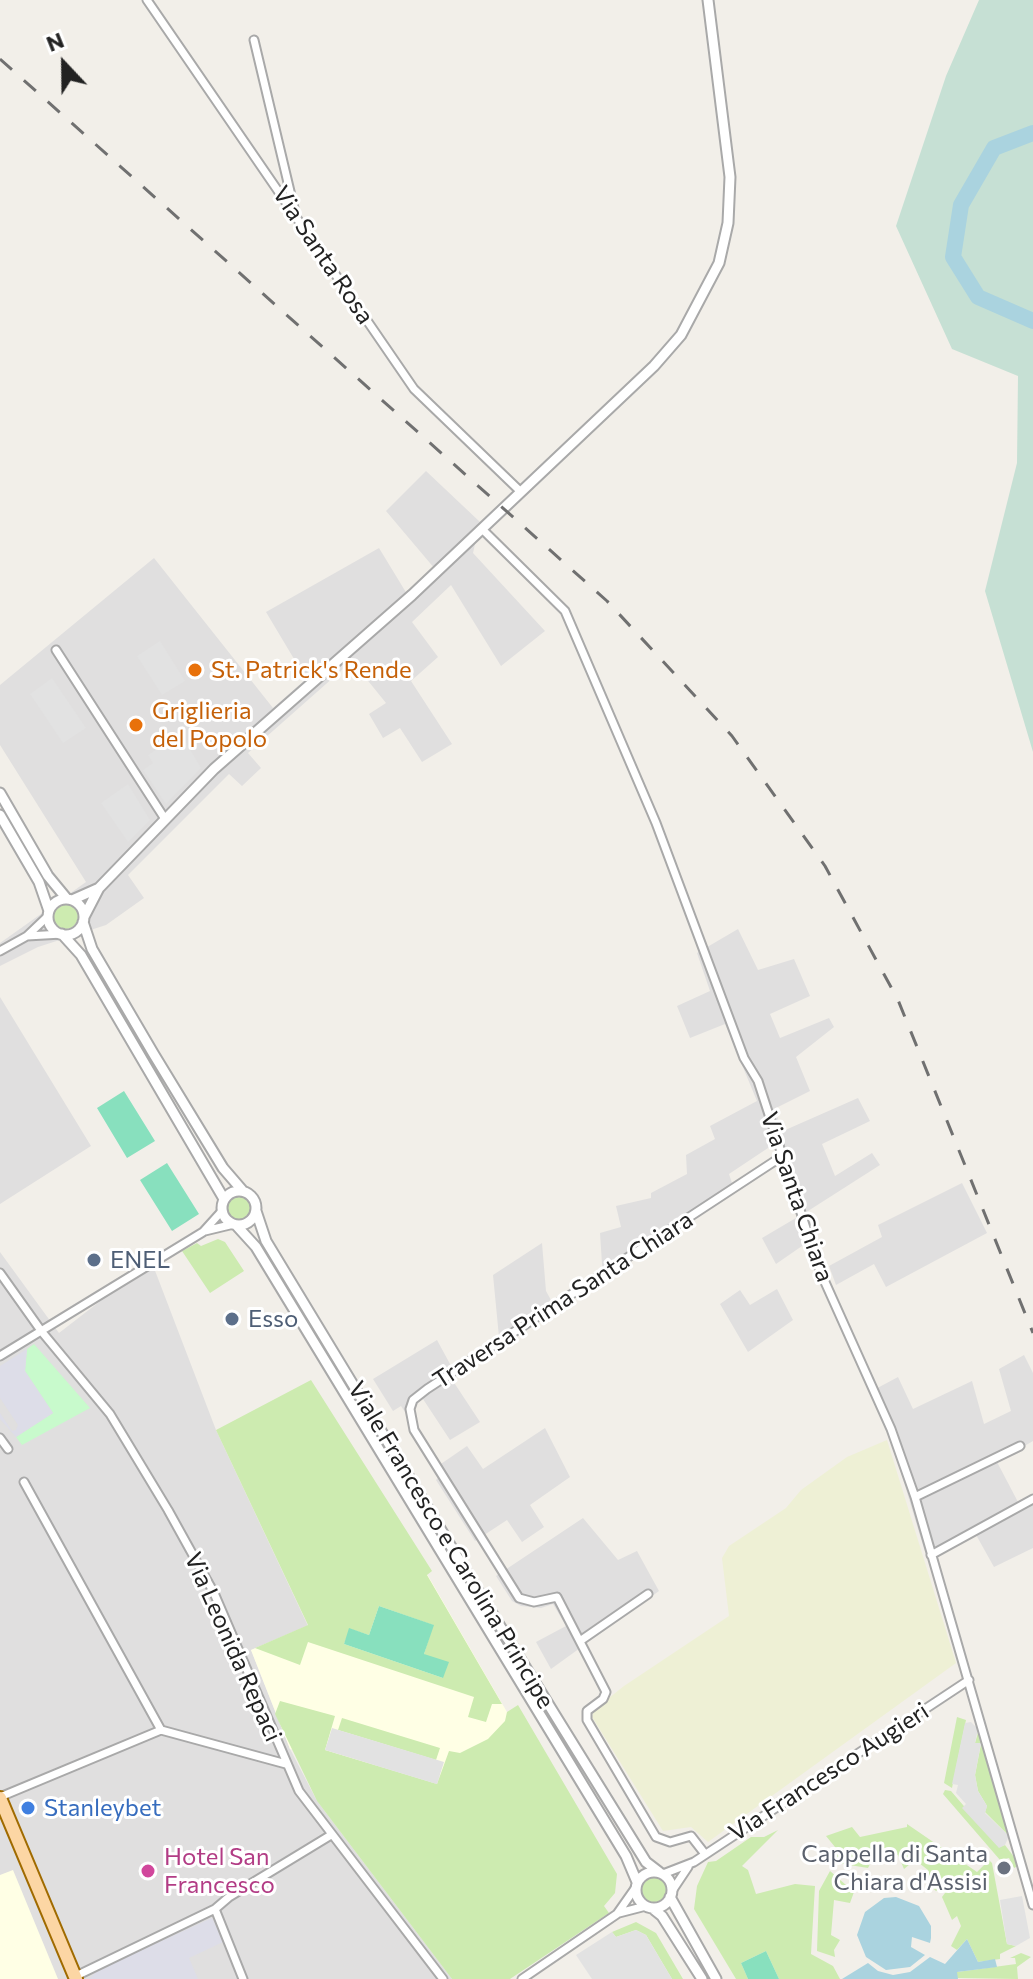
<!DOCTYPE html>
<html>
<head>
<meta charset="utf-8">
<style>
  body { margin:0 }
  #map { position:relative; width:1033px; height:1979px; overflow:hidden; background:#f2efe9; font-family:Commissioner,sans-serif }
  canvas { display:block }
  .north { position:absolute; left:24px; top:24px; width:80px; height:80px; -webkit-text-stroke:6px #fff; paint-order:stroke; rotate:338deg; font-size:22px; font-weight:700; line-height:32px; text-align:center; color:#222 }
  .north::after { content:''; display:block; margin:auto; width:28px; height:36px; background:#222; clip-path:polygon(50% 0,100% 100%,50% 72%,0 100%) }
</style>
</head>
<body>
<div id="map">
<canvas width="1033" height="1979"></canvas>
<div class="north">N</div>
</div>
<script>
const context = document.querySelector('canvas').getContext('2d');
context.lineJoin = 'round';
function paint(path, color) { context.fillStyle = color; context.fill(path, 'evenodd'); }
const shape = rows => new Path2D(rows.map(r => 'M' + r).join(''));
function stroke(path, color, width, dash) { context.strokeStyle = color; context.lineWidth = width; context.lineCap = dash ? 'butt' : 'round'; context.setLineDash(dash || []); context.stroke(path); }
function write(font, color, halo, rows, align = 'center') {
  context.font = font + ' Commissioner,sans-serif'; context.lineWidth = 6; context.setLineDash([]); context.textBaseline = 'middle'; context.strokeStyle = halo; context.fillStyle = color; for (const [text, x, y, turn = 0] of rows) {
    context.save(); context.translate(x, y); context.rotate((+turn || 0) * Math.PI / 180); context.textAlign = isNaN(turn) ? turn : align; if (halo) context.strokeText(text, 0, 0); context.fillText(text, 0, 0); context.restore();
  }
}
paint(shape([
  [426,471,480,522,473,553,545,631,501,666,451,585,412,622,438,657,411,681,452,744,422,762,400,728,383,738,369,714,386,703,352,661,248,753,261,768,242,786,229,774,128,875,144,898,106,925,38,947,0,966,0,943,86,882,0,745,0,685,154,558,273,708,306,679,266,612,379,548,407,594,435,569,386,511],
  [738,929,758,970,794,959,810,996,770,1014,780,1038,829,1018,834,1027,796,1057,810,1091,774,1109,783,1131,858,1098,870,1121,822,1144,835,1176,872,1153,880,1165,808,1211,815,1237,776,1264,762,1238,801,1215,777,1142,729,1174,735,1192,603,1279,600,1233,621,1227,616,1206,651,1198,651,1193,687,1174,686,1155,715,1139,710,1126,757,1101,725,1024,690,1038,677,1006,710,991,697,953],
  [0,997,91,1146,0,1204],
  [962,1183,987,1233,886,1287,874,1264,836,1285,829,1266,882,1237,878,1225],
  [542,1243,546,1291,557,1311,504,1345,499,1337,493,1275],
  [0,1252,59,1333,112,1292,154,1268,216,1430,308,1626,251,1650,290,1749,317,1801,452,1979,0,1979],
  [777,1289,793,1320,748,1352,720,1304,740,1290,750,1305],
  [437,1340,456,1375,451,1378,480,1422,450,1440,423,1399,405,1412,401,1406,393,1411,373,1379],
  [1024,1355,1033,1373,1033,1441,997,1462,1018,1502,1033,1495,1033,1548,994,1567,975,1533,927,1559,890,1436,870,1392,898,1377,913,1409,972,1381,984,1424,1011,1411,999,1369],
  [545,1428,570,1477,530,1505,544,1527,522,1542,507,1520,475,1541,436,1480,440,1476,435,1468,467,1446,483,1469],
  [583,1518,618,1560,637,1551,659,1591,551,1669,536,1642,566,1626,553,1604,541,1608,521,1606,512,1601,496,1576]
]), '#e0dfdf');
paint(shape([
  [427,1574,518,1731,473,1782,290,1749,251,1650],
  [13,1870,58,1979,0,1979,0,1875]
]), '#ffffe5');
paint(shape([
  [887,1440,956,1663,708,1842,691,1827,663,1831,592,1717,594,1710,624,1686,729,1616,722,1558,729,1546,786,1508,801,1490,847,1457]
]), '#eef0d5');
paint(shape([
  '52 916a13 13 0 1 1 26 0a13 13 0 1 1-26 0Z',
  '226 1208a13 13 0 1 1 26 0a13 13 0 1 1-26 0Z',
  [218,1239,225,1242,244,1271,210,1293,182,1251,197,1243,201,1246],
  [311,1380,432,1571,427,1575,502,1704,492,1704,486,1722,468,1717,474,1697,308,1642,300,1665,255,1648,308,1625,216,1430],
  [379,1606,433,1625,424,1654,443,1678,344,1644,350,1629,369,1635],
  [280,1701,335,1716,325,1750,437,1784,449,1751,460,1753,488,1739,505,1721,507,1712,518,1705,617,1874,615,1893,604,1906,609,1913,510,1979,452,1979,317,1801,275,1714],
  [957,1717,966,1720,952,1788,944,1783],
  [342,1718,440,1748,436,1760,338,1730],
  [979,1729,1010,1834,1009,1836,985,1812,987,1806,978,1791,975,1775,981,1744,975,1743],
  [945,1790,951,1791,999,1847,1005,1845,1020,1865,1014,1868,1009,1858,1000,1860,943,1794],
  [907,1824,977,1872,989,1860,992,1863,1007,1944,1016,1946,1000,1954,1000,1959,978,1962,967,1939,957,1950,951,1946,961,1926,957,1916,952,1920,942,1897,945,1893,943,1886,936,1891,922,1878,928,1870,915,1860,904,1869,898,1855,874,1856,868,1868,837,1863,835,1847,826,1836,852,1827,860,1837,907,1827],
  [778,1830,742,1866,748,1870,756,1894,795,1884,815,1886,811,1954,833,1966,840,1979,779,1979,766,1951,741,1963,748,1979,736,1979,694,1909,697,1886,708,1862,716,1861,751,1837,764,1837],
  [830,1871,854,1892,850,1903,834,1900,831,1935,840,1940,834,1950,835,1957,817,1951,819,1891],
  '641 1890a13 13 0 1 1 26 0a13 13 0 1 1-26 0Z',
  [636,1922,656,1933,683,1979,672,1979,646,1935,636,1930,616,1937,612,1932],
  [1021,1953,1031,1957,1017,1967,1018,1979,956,1978,957,1972,1016,1964,1015,1958,1010,1958]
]), '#cdebb0');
paint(shape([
  [979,0,1033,0,1033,752,985,591,1017,463,1018,376,952,349,896,226,946,76]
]), '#c6e0d4');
paint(shape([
  [34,1344,90,1408,22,1445,16,1437,53,1413,25,1371,27,1349]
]), '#c8facc');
paint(shape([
  [124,1091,155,1141,127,1158,97,1108],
  [167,1163,199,1214,172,1231,140,1180],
  [379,1606,434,1625,424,1654,449,1662,443,1678,344,1644,349,1628,369,1635],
  [766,1951,779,1979,748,1979,741,1963]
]), '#88e0be');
paint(shape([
  [160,641,185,681,162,695,137,656],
  [52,678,86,728,63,743,30,694],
  [181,734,201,768,166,804,143,770,153,763,148,755],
  [128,784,150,820,128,842,101,803],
  [971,1722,978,1729,975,1743,981,1743,975,1775,978,1791,987,1806,985,1813,1009,1836,1005,1845,999,1848,962,1808,966,1804,956,1793,958,1785,952,1784,965,1723],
  [332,1728,444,1762,437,1784,325,1750],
  [1022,1896,1030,1938,1016,1946,1007,1944,1000,1900],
  [636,1930,646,1935,672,1979,592,1979,576,1955,612,1932,616,1937]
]), '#e2e2e2');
paint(shape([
  [27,1349,25,1371,53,1413,16,1437,0,1419,0,1413,12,1431,16,1430,18,1425,0,1398,0,1366],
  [212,1918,223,1942,189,1958,198,1979,89,1979,98,1970]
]), '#dddde8');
paint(shape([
  [896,1897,919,1906,931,1926,931,1938,930,1943,912,1937,911,1947,925,1955,910,1967,886,1970,866,1957,857,1935,865,1912,884,1898],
  [967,1939,978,1962,995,1959,997,1967,957,1972,958,1979,842,1979,868,1963,878,1971,893,1975,910,1972,930,1957,945,1964]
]), '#aad3df');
stroke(shape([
  [1033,133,994,148,961,205,953,257,978,297,1033,321]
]), '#aad3df', 16);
const minor = shape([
  [147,0,414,389,521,492],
  [254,40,294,208],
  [482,529,565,611,656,823,744,1058,758,1081,820,1271,891,1429,915,1497,1033,1905],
  [56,650,165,819],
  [27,936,62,934],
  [0,951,27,936,48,916],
  [205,1231,234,1224],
  [0,1273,42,1332,110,1414,168,1510,214,1593,299,1791,443,1979],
  [0,1356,203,1232,222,1211],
  [0,1438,8,1449],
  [24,1482,161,1730],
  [915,1497,1020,1446],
  [931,1555,1033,1499],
  [580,1641,648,1594],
  [0,1797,161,1730,286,1764],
  [705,1854,691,1836,670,1842,656,1837,587,1720,587,1711,603,1699,606,1692,557,1597,534,1602,519,1598,414,1430,410,1409,413,1400,427,1389,784,1155],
  [663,1874,694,1862,969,1680],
  [672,1891,688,1867],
  [215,1909,243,1979],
  [619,1913,646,1906],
  [74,1977,215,1909,229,1897,331,1835],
  [522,1979,617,1914,636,1887]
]);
const tertiary = shape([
  [0,793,48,876,67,899],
  [0,815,39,882,49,911],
  '48 917a18 18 0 1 1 36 0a18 18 0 1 1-36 0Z',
  [72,900,99,888],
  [84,917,99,888,214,769,412,595,654,366,681,335,719,263,728,223,730,177,708,0],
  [83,922,92,949,153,1053,223,1168,242,1190],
  [62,934,81,955,224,1199],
  '222 1208a17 17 0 1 1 34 0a17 17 0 1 1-34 0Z',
  [256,1211,266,1241,464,1568,646,1862,659,1872],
  [236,1225,256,1247,626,1856,637,1882],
  '636 1890a18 18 0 1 1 36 0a18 18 0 1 1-36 0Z',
  [670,1897,716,1979],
  [652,1908,662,1916,702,1979]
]);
const primary = shape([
  [0,1798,76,1979]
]);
stroke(minor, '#a9a9a9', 11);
stroke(tertiary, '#a9a9a9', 13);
stroke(primary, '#a06b00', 16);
stroke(minor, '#fff', 7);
stroke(tertiary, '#fff', 9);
stroke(primary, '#fcd6a4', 12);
stroke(shape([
  [0,59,607,601,732,736,825,866,898,1000,1033,1333]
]), '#707070', 3, [16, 16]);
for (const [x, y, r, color] of [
  [195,670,8,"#e8710a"],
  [136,725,8,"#e8710a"],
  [94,1260,8,"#5c6f8a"],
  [232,1319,8,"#5c6f8a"],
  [28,1808,8,"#3f7fe0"],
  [1004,1868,8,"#6b7280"],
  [148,1871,8,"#d1479c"]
]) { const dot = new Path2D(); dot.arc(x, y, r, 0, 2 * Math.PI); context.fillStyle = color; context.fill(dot); stroke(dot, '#fff', 3); }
write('24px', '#222', '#fff', [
  ["Via Santa Rosa",323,255,56],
  ["Via Santa Chiara",797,1197,71],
  ["Traversa Prima Santa Chiara",563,1300,-33],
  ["Viale Francesco e Carolina Principe",451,1545,59],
  ["Via Leonida Repaci",233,1647,66],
  ["Via Francesco Augieri",829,1772,-33]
]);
write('24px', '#c56008', '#fff', [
  ["St. Patrick's Rende",211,670],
  ["Griglieria",152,711],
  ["del Popolo",152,739]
], 'left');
write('24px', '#4e5e75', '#fff', [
  ["ENEL",110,1260],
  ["Esso",248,1319]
], 'left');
write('24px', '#366cbe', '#fff', [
  ["Stanleybet",44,1808]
], 'left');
write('24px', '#5b616d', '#fff', [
  ["Cappella di Santa",988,1854],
  ["Chiara d'Assisi",988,1882]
], 'right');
write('24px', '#b23c85', '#fff', [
  ["Hotel San",164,1857],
  ["Francesco",164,1885]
], 'left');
</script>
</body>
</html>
